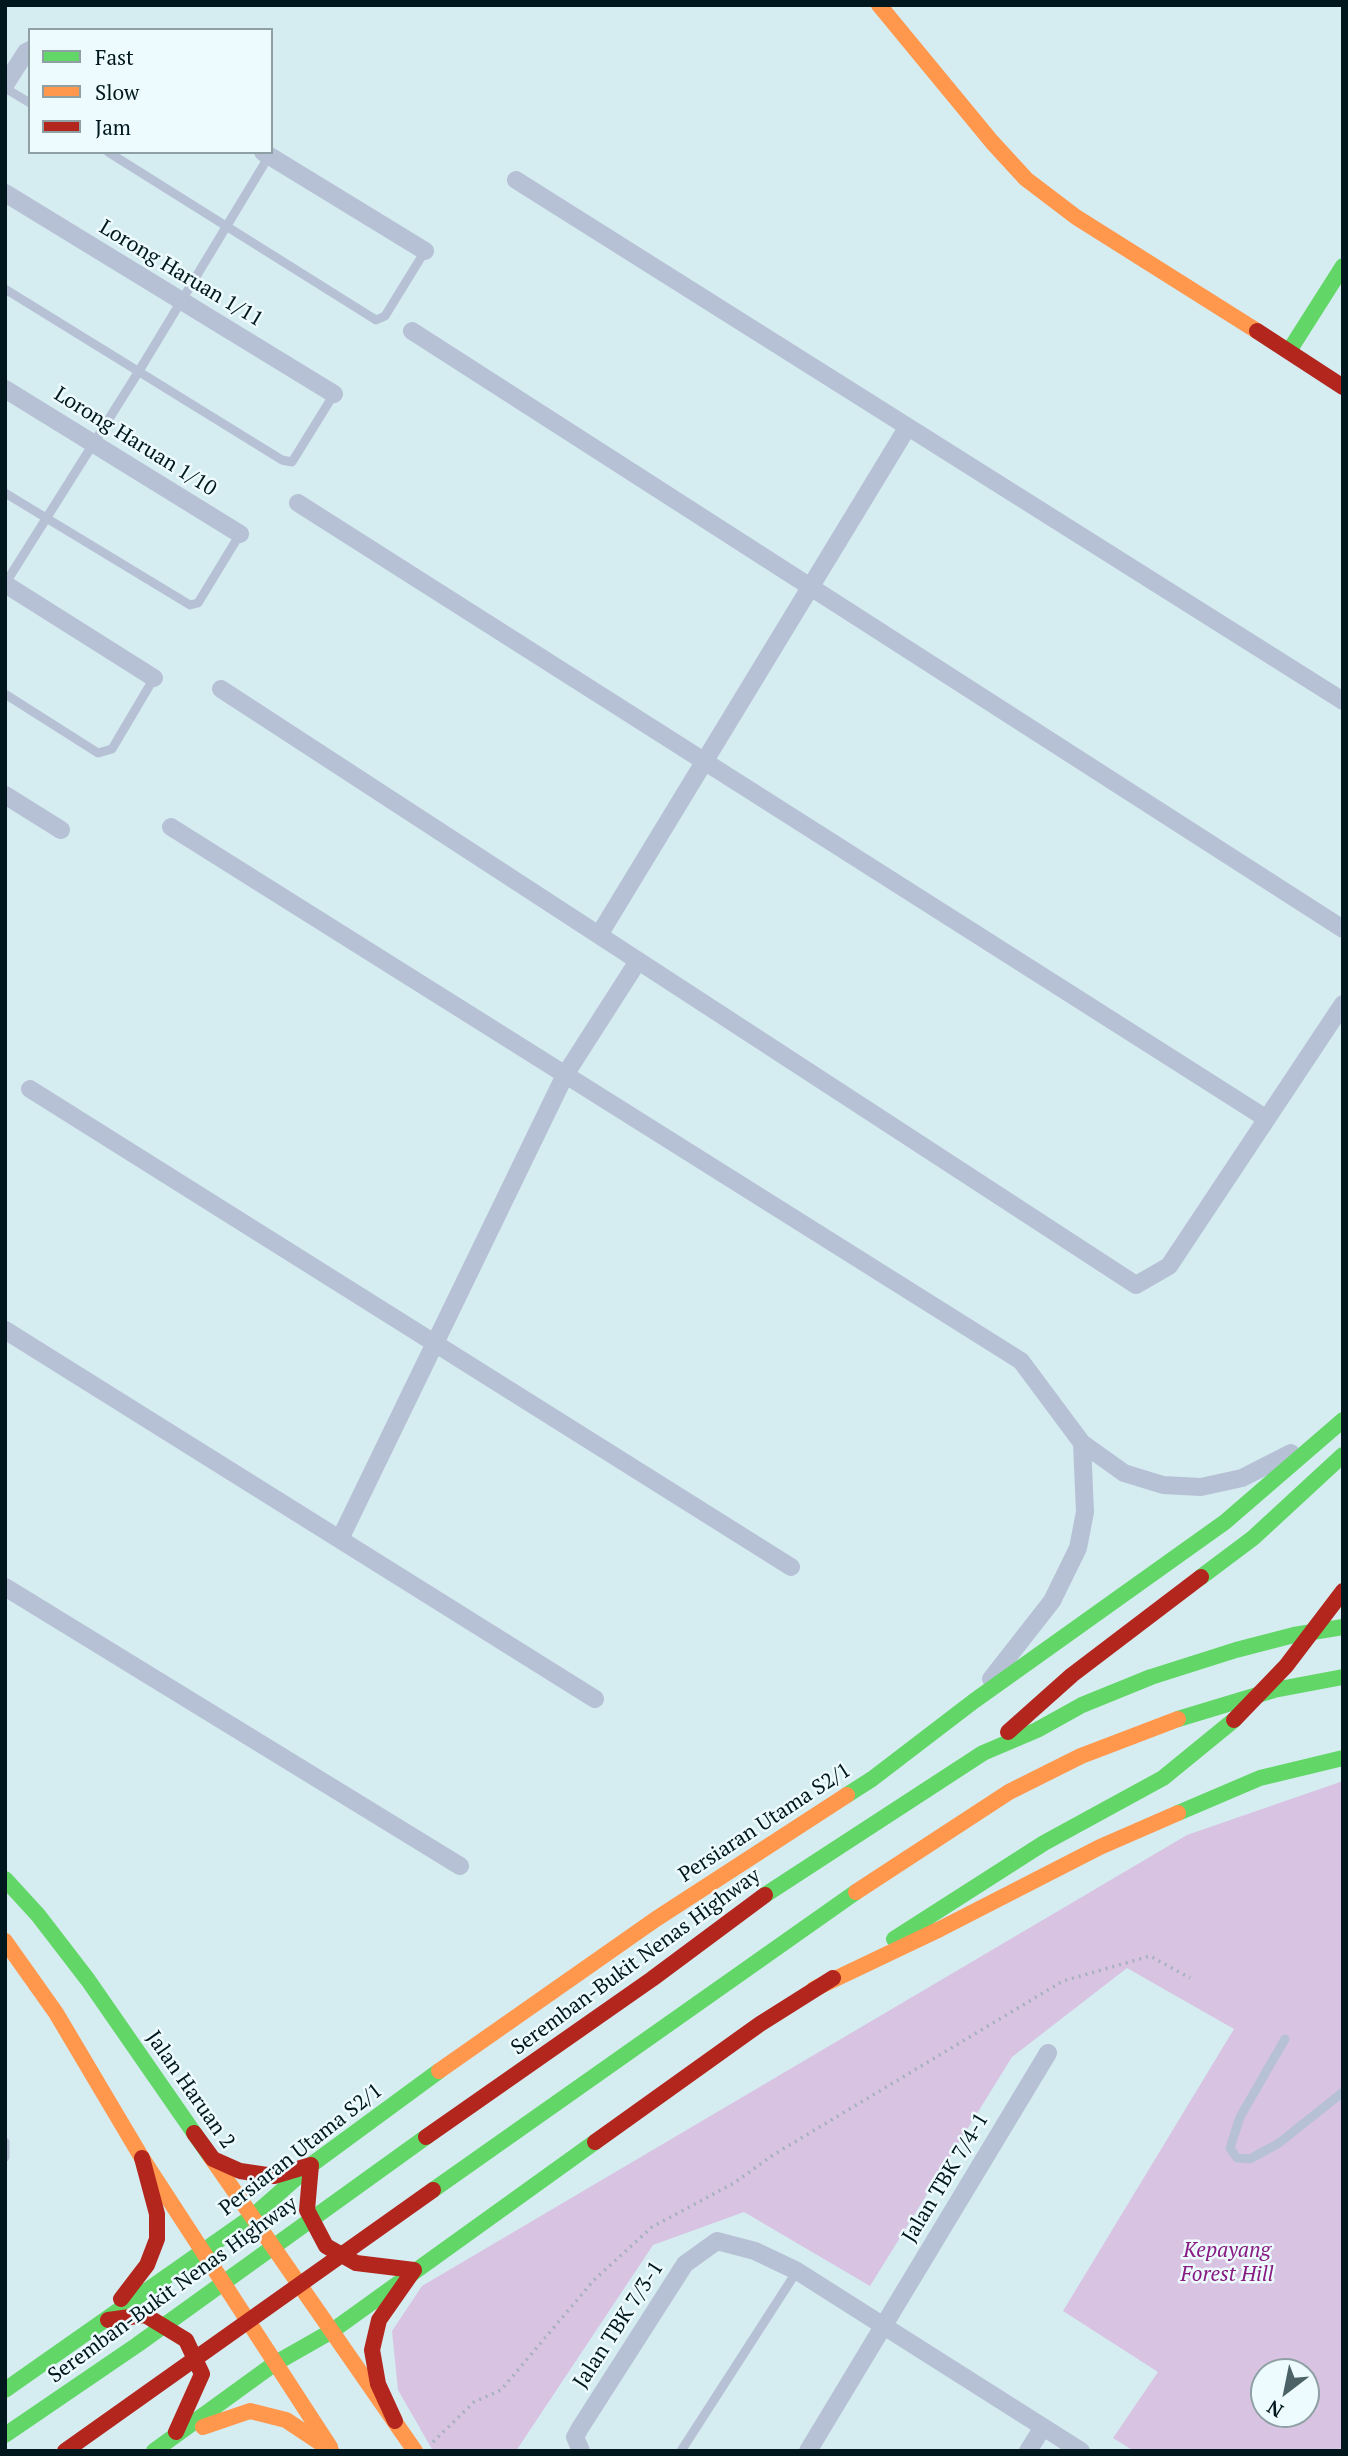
<!DOCTYPE html>
<html>
<head>
<meta charset="utf-8">
<style>
  body { margin:0 }
  #map { position:relative; width:1348px; height:2456px; overflow:hidden; background:#d5ecf1; font-family:"PT Serif",serif }
  canvas { display:block }
  .frame { position:absolute; inset:0; border:7px solid #00181d; pointer-events:none }
  .legend { position:absolute; left:28px; top:28px; width:245px; height:126px; box-sizing:border-box; background:#edfbfe; border:2px solid #8ea0a4; margin:0; padding:9px 12px; list-style:none; font-size:21px; color:#00181d }
  .legend li { display:flex; align-items:center; gap:14px; height:35px }
  .legend b { width:35px; border:2px solid #8ea0a4 }
  .north { position:absolute; left:1250px; top:2358px; width:70px; height:70px; box-sizing:border-box; background:#edfbfe; border:2px solid #8ea0a4; border-radius:50%; rotate:212deg; font-size:19px; font-weight:700; line-height:28px; text-align:center; color:#00181d }
  .north::after { content:''; display:block; margin:auto; width:24px; height:32px; background:#4b6267; clip-path:polygon(50% 0,100% 100%,50% 72%,0 100%) }
</style>
</head>
<body>
<div id="map">
<canvas width="1348" height="2456"></canvas>
<div class="frame"></div>
<ul class="legend">
<li><b style="height:9px;background:#63d668"></b>Fast</li>
<li><b style="height:9px;background:#ff974d"></b>Slow</li>
<li><b style="height:9px;background:#b3261e"></b>Jam</li>
</ul>
<div class="north">N</div>
</div>
<script>
const context = document.querySelector('canvas').getContext('2d');
context.lineJoin = 'round';
function paint(path, color) { context.fillStyle = color; context.fill(path, 'evenodd'); }
const shape = rows => new Path2D(rows.map(r => 'M' + r).join(''));
function stroke(path, color, width, dash) { context.strokeStyle = color; context.lineWidth = width; context.lineCap = dash ? 'butt' : 'round'; context.setLineDash(dash || []); context.stroke(path); }
function write(font, color, halo, rows, align = 'center') {
  context.font = font + ' "PT Serif",serif'; context.lineWidth = 5; context.setLineDash([]); context.textBaseline = 'middle'; context.strokeStyle = halo; context.fillStyle = color; for (const [text, x, y, turn = 0] of rows) {
    context.save(); context.translate(x, y); context.rotate((+turn || 0) * Math.PI / 180); context.textAlign = isNaN(turn) ? turn : align; if (halo) context.strokeText(text, 0, 0); context.fillText(text, 0, 0); context.restore();
  }
}
paint(shape([
  [1343,1781,1343,2451,1134,2451,1113,2438,1158,2372,1063,2311,1234,2029,1127,1968,1012,2057,870,2286,744,2212,653,2245,516,2451,433,2451,398,2390,392,2331,422,2286,1187,1835],
  [1264,2372,1306,2372,1306,2414,1264,2414]
]), '#d9c3e2');
stroke(shape([
  [433,2442,474,2402,501,2390,594,2280,652,2227,734,2183,773,2155,1063,1981,1150,1956,1190,1978]
]), '#a6b1be', 3.5, [2, 5]);
stroke(shape([
  [5,88,30,103],
  [108,152,376,320,385,316,425,251],
  [5,289,282,460,292,462,334,394],
  [5,493,190,605,198,603,240,534],
  [5,584,139,371,269,156],
  [5,694,98,753,112,749,154,678],
  [1285,2039,1240,2117,1230,2148,1237,2158,1250,2159,1279,2143,1343,2092],
  [5,2142,5,2157],
  [681,2451,797,2271]
]), '#b7c1d5', 9);
stroke(shape([
  [5,85,26,52,30,50],
  [263,152,425,251],
  [516,180,1343,701],
  [5,193,334,394],
  [412,331,1343,929],
  [5,389,240,534],
  [298,503,1267,1119],
  [5,584,154,678],
  [221,689,1136,1285,1169,1266,1343,1004],
  [5,795,61,830],
  [171,827,1021,1361,1082,1443,1124,1473,1163,1485,1201,1487,1242,1478,1291,1453],
  [599,935,907,428],
  [30,1089,791,1567],
  [5,1330,595,1699],
  [340,1539,565,1075,638,961],
  [5,1587,460,1866],
  [991,1679,1052,1601,1078,1548,1085,1512,1082,1443],
  [581,2451,575,2437,580,2428,685,2264,717,2241,755,2251,797,2271,1081,2451],
  [808,2451,1048,2053],
  [1028,2451,1043,2427]
]), '#b7c1d5', 18);
stroke(shape([
  [1289,351,1343,266],
  [1201,1577,1253,1538,1343,1455],
  [1178,1719,1274,1690,1343,1677],
  [847,1795,872,1779,974,1701,1225,1522,1343,1420],
  [1178,1813,1260,1778,1343,1758],
  [5,1879,38,1915,88,1980,210,2156],
  [765,1895,983,1753,1037,1730,1082,1705,1151,1677,1236,1650,1294,1635,1343,1627],
  [894,1939,1044,1843,1163,1778,1234,1720],
  [433,2190,856,1892],
  [5,2390,253,2216,311,2165,439,2071],
  [5,2435,137,2345,426,2137],
  [154,2451,274,2364,332,2331,595,2142]
]), '#63d668', 16);
stroke(shape([
  [879,5,992,142,1026,179,1076,217,1257,331],
  [856,1892,1009,1792,1081,1756,1178,1719],
  [5,1941,56,2013,142,2158,330,2447],
  [814,1989,940,1929,1100,1847,1178,1813],
  [439,2071,656,1919,847,1795],
  [210,2156,415,2451],
  [203,2427,250,2411,286,2420,331,2450]
]), '#ff974d', 16);
stroke(shape([
  [1257,331,1343,387],
  [1234,1720,1286,1666,1343,1591],
  [1008,1732,1072,1675,1201,1577],
  [194,2133,213,2159,240,2171,274,2176,311,2165,307,2210,326,2246,356,2263,414,2270,379,2320,372,2350,378,2384,395,2421],
  [426,2137,652,1979,765,1895],
  [595,2142,760,2024,833,1978],
  [121,2299,147,2265,157,2239,157,2214,142,2158],
  [108,2320,145,2315,186,2340,202,2374,176,2432],
  [65,2451,433,2190]
]), '#b3261e', 16);
write('21px', '#00181d', '#edfbfe', [
  ["Lorong Haruan 1/11",181,274,31],
  ["Lorong Haruan 1/10",135,442,32],
  ["Persiaran Utama S2/1",765,1823,-33],
  ["Seremban-Bukit Nenas Highway",636,1962,-36],
  ["Jalan Haruan 2",190,2090,55],
  ["Persiaran Utama S2/1",301,2150,-38],
  ["Jalan TBK 7/4-1",946,2178,-59],
  ["Seremban-Bukit Nenas Highway",173,2290,-36],
  ["Jalan TBK 7/3-1",619,2325,-57]
]);
write('italic 21px', '#881b82', '#edfbfe', [
  ["Kepayang",1227,2251],
  ["Forest Hill",1227,2275]
]);
</script>
</body>
</html>
